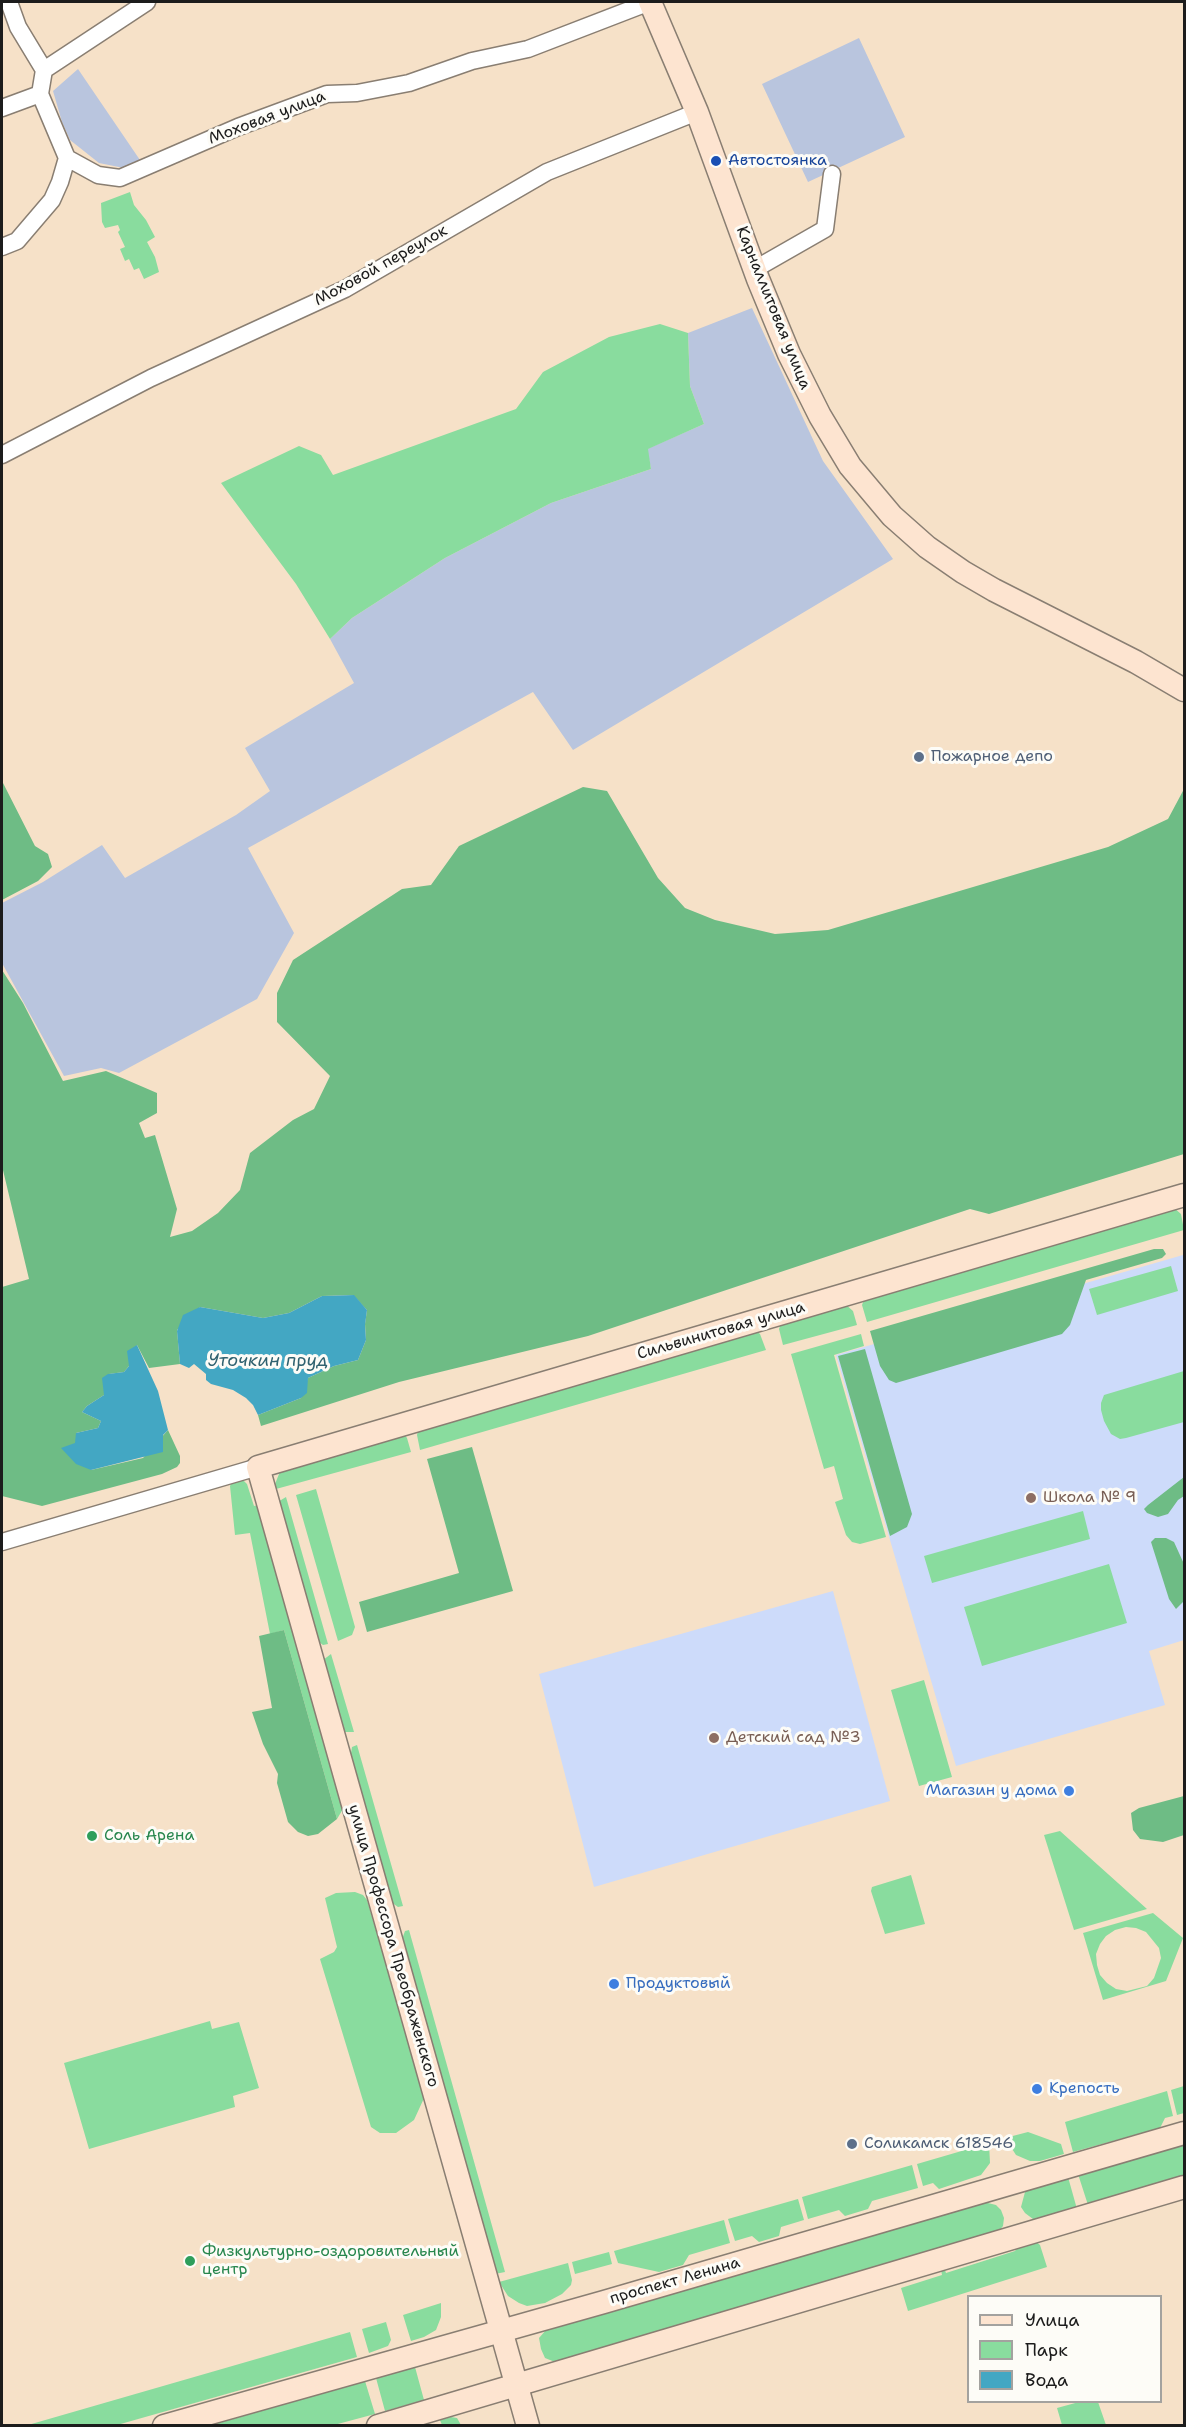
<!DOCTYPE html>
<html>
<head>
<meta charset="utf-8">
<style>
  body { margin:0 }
  #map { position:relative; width:1186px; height:2427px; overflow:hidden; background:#f6e1c8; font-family:"Shantell Sans",sans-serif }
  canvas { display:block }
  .frame { position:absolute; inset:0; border:3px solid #1c1c1c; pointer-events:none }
  .legend { position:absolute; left:967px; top:2295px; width:195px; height:108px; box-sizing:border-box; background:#fdfcf7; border:2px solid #a3a29f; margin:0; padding:8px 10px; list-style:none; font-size:18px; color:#1c1c1c }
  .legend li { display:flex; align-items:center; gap:12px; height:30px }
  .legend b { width:30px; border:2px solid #a3a29f }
</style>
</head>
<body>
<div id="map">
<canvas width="1186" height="2427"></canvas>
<div class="frame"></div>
<ul class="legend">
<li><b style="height:8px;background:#fde4d0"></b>Улица</li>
<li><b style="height:16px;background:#89dc9e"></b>Парк</li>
<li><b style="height:16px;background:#43a7c3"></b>Вода</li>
</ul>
</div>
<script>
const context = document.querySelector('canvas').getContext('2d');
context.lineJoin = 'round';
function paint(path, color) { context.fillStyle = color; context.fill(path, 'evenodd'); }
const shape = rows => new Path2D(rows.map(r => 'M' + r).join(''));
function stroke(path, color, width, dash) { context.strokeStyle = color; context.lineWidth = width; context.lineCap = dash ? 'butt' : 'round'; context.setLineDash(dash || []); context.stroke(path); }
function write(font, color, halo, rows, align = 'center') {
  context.font = font + ' "Shantell Sans",sans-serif'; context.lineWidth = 6; context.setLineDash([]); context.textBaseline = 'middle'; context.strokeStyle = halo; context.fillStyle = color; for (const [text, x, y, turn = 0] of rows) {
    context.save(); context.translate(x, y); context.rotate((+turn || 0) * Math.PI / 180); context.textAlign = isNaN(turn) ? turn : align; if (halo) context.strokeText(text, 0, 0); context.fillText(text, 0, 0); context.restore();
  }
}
paint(shape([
  [1183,1255,1184,1261,1184,1640,1149,1651,1165,1705,956,1766,836,1355],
  [833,1591,890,1801,594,1887,539,1674]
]), '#cddbfa');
paint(shape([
  [859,38,905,137,808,182,762,84],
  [78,69,142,163,124,168,99,163,70,140,62,122,53,91],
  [752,308,823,461,893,559,573,750,533,692,248,848,294,933,257,999,119,1073,101,1068,64,1076,2,963,2,903,43,882,102,845,125,878,236,815,270,791,245,748,354,683,330,639,352,618,445,558,551,503,651,469,647,449,704,424,690,386,688,333]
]), '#b9c5de');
paint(shape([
  [130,192,134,205,146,220,155,237,147,242,155,257,159,272,144,279,139,268,134,270,129,259,125,261,120,249,125,247,118,232,120,230,118,225,105,228,102,222,101,203],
  [660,324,688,333,690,386,704,424,648,449,651,469,551,503,445,558,352,618,330,639,296,584,221,483,299,446,321,455,333,475,516,409,543,372,609,337],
  [1173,1207,1181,1214,1184,1230,867,1322,862,1305,864,1300],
  [1171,1266,1178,1291,1097,1315,1089,1289],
  [845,1304,853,1311,857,1325,783,1345,779,1329,781,1323],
  [755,1330,760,1334,766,1350,420,1450,417,1435,418,1431],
  [861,1334,864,1346,834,1355,886,1537,860,1544,852,1542,846,1535,835,1502,843,1499,834,1466,824,1469,791,1354],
  [1184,1371,1184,1422,1126,1438,1120,1439,1111,1434,1104,1421,1101,1410,1101,1403,1104,1395],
  [404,1434,407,1438,411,1452,276,1489,275,1484,281,1469],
  [242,1479,247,1484,254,1506,258,1505,343,1809,337,1819,284,1630,270,1634,250,1533,235,1535,230,1486,232,1482],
  [316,1489,355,1627,352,1635,338,1641,296,1495],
  [286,1497,328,1644,323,1645,319,1642,276,1503],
  [1083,1511,1090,1539,932,1583,924,1556],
  [1109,1564,1127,1623,982,1666,964,1607],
  [331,1654,354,1732,344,1732,341,1727,323,1660],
  [924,1680,952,1777,919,1786,891,1690],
  [357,1745,403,1906,398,1907,391,1902,350,1759,352,1747],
  [1060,1831,1147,1909,1074,1930,1044,1835],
  [911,1875,925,1924,885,1934,871,1891,872,1887],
  [355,1892,363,1895,367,1900,425,2096,414,2120,396,2133,380,2133,371,2127,320,1959,334,1952,337,1947,325,1898,336,1893],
  [1153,1913,1183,1938,1166,1981,1103,2000,1083,1933],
  [1126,1927,1136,1928,1146,1932,1159,1948,1161,1958,1154,1978,1147,1986,1127,1991,1116,1989,1107,1983,1100,1975,1097,1965,1096,1954,1100,1944,1106,1936,1115,1930],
  [409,1930,505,2272,495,2274,401,1942,405,1931],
  [210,2021,212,2029,239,2022,259,2088,233,2096,235,2107,89,2149,64,2063],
  [1184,2086,1184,2113,1177,2115,1171,2090],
  [1167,2091,1173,2116,1165,2118,1160,2128,1073,2152,1065,2122],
  [1028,2132,1061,2144,1064,2154,1040,2161,1030,2161,1016,2155,1005,2138],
  [989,2143,990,2163,981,2175,939,2189,933,2183,923,2186,917,2164],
  [1184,2144,1184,2177,1088,2205,1078,2174],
  [912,2165,918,2188,872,2201,868,2209,845,2216,839,2210,808,2219,802,2197],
  [1068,2177,1077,2209,1041,2219,1033,2219,1025,2213,1021,2207,1025,2192,1032,2187],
  [798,2199,804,2220,781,2227,779,2236,759,2242,752,2236,735,2241,728,2219],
  [984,2202,996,2205,1001,2210,1004,2218,1003,2226,999,2231,555,2362,545,2358,541,2349,539,2338,546,2330,557,2325],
  [724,2220,730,2243,689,2255,683,2265,659,2272,618,2263,614,2251],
  [1034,2240,1040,2245,1047,2267,908,2311,901,2288,942,2275,940,2265,943,2265,946,2273,1015,2251,1020,2243],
  [609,2252,612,2264,575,2274,572,2262],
  [568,2263,572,2280,571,2285,562,2294,545,2303,527,2306,519,2303,508,2296,499,2282],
  [441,2303,441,2317,436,2330,424,2337,411,2341,403,2315],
  [386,2322,391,2340,388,2346,369,2353,362,2329],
  [350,2332,357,2357,117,2425,28,2425],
  [415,2367,424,2400,385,2411,376,2378],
  [365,2381,375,2414,334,2425,212,2425],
  [1079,2402,1098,2402,1106,2425,1062,2425,1057,2408],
  [451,2417,457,2418,461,2425,442,2425,440,2420]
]), '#89dc9e');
paint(shape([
  [2,781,35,846,48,854,52,867,38,881,2,900],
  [583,787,607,791,658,878,685,908,715,920,775,934,828,930,1108,847,1168,819,1184,789,1184,1154,989,1214,970,1209,588,1336,399,1382,261,1426,258,1415,301,1398,308,1378,334,1366,358,1360,366,1340,365,1324,367,1310,353,1295,322,1296,289,1313,263,1318,200,1307,177,1330,180,1364,149,1368,137,1345,129,1366,124,1372,109,1374,104,1395,87,1406,82,1412,101,1421,98,1428,76,1433,91,1470,143,1458,168,1430,180,1456,180,1463,177,1467,162,1474,42,1506,2,1496,2,1287,29,1279,2,1166,2,970,23,1003,63,1081,106,1071,157,1093,157,1113,139,1123,145,1138,155,1135,177,1209,170,1237,192,1231,218,1213,240,1190,250,1153,293,1120,314,1109,330,1076,277,1022,277,993,293,960,402,889,431,885,459,846],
  [1154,1249,1163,1249,1166,1254,1162,1258,1086,1280,1070,1325,1062,1334,896,1383,889,1380,880,1366,870,1331],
  [865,1349,912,1514,907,1527,890,1536,838,1356],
  [472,1447,513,1591,367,1632,359,1602,459,1573,427,1459],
  [1184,1477,1184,1496,1178,1500,1168,1514,1158,1517,1147,1513,1144,1509,1148,1505],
  [1155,1538,1166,1538,1174,1542,1184,1564,1184,1601,1176,1609,1169,1599,1151,1542],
  [284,1630,337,1819,318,1834,308,1836,298,1832,288,1822,277,1783,278,1774,263,1744,252,1712,272,1708,259,1636],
  [1184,1796,1184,1835,1163,1842,1140,1839,1133,1830,1131,1813,1139,1808]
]), '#6ebc85');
paint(shape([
  [354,1295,367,1310,365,1325,366,1340,358,1360,334,1366,308,1378,307,1393,301,1398,258,1415,253,1405,246,1398,233,1390,211,1384,206,1380,206,1374,194,1364,189,1368,180,1364,177,1331,183,1315,200,1307,263,1318,289,1313,322,1296],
  [137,1345,158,1391,168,1430,163,1435,163,1452,91,1470,76,1464,61,1448,75,1443,76,1433,98,1428,101,1421,82,1412,87,1406,104,1395,102,1378,108,1374,124,1372,129,1366,127,1351]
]), '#43a7c3');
const street = shape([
  [9,2,18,27,44,70,40,94,67,158],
  [44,70,147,2],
  [2,108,40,94],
  [67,158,98,175,120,178,238,127,327,94,357,93,409,83,472,61,528,49,650,2],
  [2,247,17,241,52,200,60,182,67,158],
  [755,269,825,229,832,174],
  [2,455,151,378,345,289,547,172,697,112],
  [2,1542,258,1467]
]);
const secondary = shape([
  [650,2,697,112,758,279,789,354,820,416,850,466,892,516,927,547,963,572,994,590,1136,662,1184,690],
  [164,2426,604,2302,1184,2133],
  [378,2426,1184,2187],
  [528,2426,258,1467,1184,1195]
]);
stroke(street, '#897e72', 19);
stroke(secondary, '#897e72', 25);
stroke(street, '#fff', 16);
stroke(secondary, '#fde4d0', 22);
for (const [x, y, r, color] of [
  [716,161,6,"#1a4fb4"],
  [919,757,6,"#5c6f8a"],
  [1031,1498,6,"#8d6e63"],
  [714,1738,6,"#8d6e63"],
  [1069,1791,6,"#3f7fe0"],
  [92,1836,6,"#2e9e5b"],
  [614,1984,6,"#3f7fe0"],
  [1037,2089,6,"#3f7fe0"],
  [852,2144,6,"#5c6f8a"],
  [190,2261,6,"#2e9e5b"]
]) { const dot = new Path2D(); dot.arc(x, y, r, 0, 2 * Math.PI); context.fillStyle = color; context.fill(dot); stroke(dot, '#fdfcf7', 2); }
write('16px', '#1c1c1c', '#fdfcf7', [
  ["Моховая улица",267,118,-21],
  ["Моховой переулок",381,266,-29],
  ["Карналлитовая улица",773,308,68],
  ["Сильвинитовая улица",721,1331,-16],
  ["улица Профессора Преображенского",393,1946,74],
  ["проспект Ленина",675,2281,-16]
]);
write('16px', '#164399', '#fdfcf7', [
  ["Автостоянка",728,161]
], 'left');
write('16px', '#4e5e75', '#fdfcf7', [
  ["Пожарное депо",931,757],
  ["Соликамск 618546",864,2144]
], 'left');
write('16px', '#785e54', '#fdfcf7', [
  ["Школа № 9",1043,1498],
  ["Детский сад №3",726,1738]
], 'left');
write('16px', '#366cbe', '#fdfcf7', [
  ["Магазин у дома",1057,1791,"right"],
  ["Продуктовый",626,1984],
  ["Крепость",1049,2089]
], 'left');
write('16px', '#27864d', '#fdfcf7', [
  ["Соль Арена",104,1836],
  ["Физкультурно-оздоровительный",202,2252],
  ["центр",202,2270]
], 'left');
write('italic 18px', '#306270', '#fdfcf7', [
  ["Уточкин пруд",268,1361]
]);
</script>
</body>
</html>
